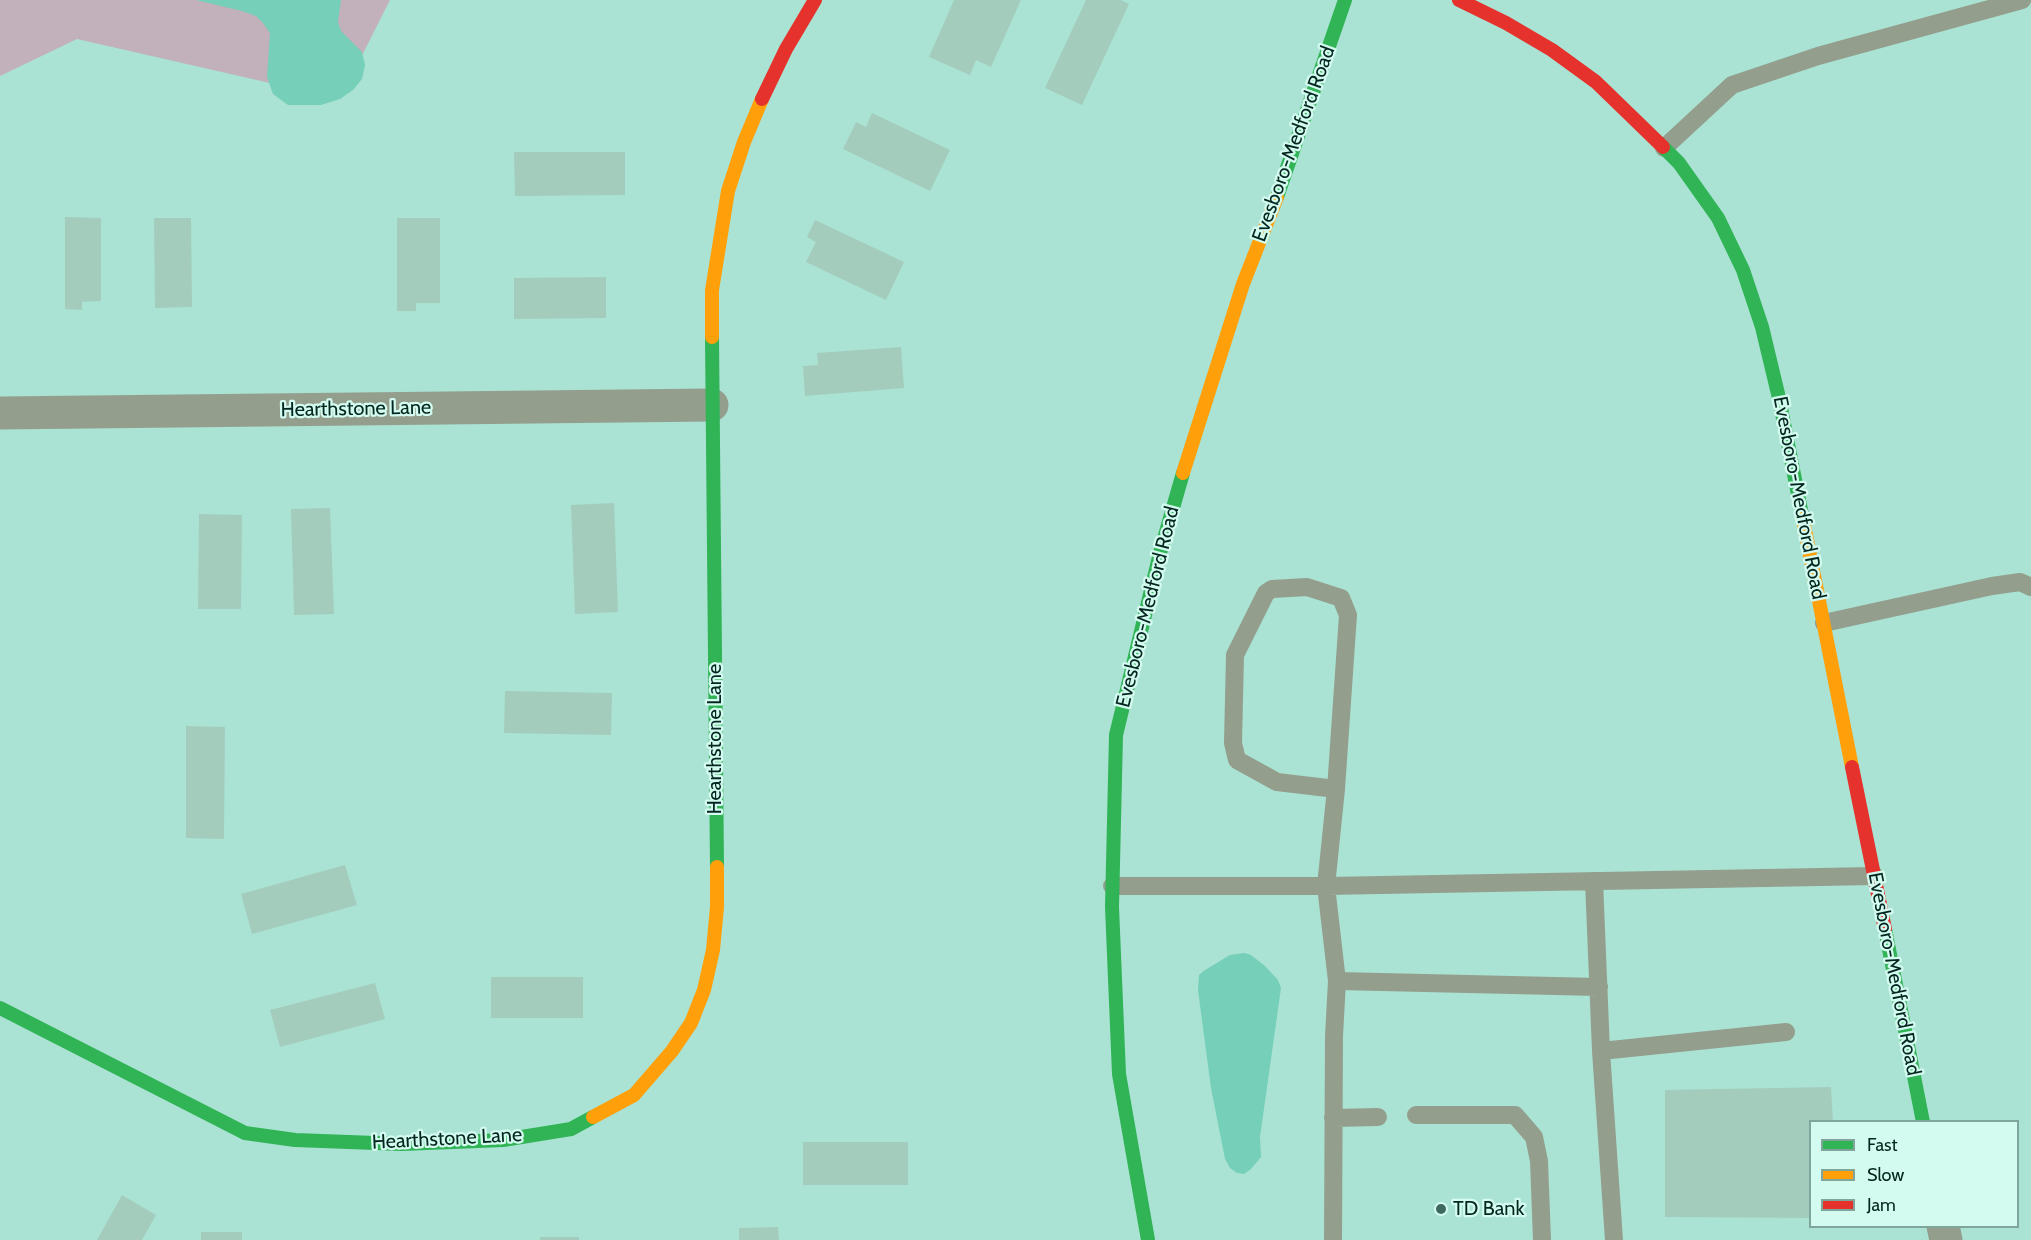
<!DOCTYPE html>
<html>
<head>
<meta charset="utf-8">
<style>
  body { margin:0 }
  #map { position:relative; width:2031px; height:1240px; overflow:hidden; background:#aae3d4; font-family:Cabin,sans-serif }
  canvas { display:block }
  .legend { position:absolute; left:1809px; top:1120px; width:210px; height:108px; box-sizing:border-box; background:#d4fbef; border:2px solid #80a69c; margin:0; padding:8px 10px; list-style:none; font-size:18px; color:#03261f }
  .legend li { display:flex; align-items:center; gap:12px; height:30px }
  .legend b { width:30px; border:2px solid #80a69c }
</style>
</head>
<body>
<div id="map">
<canvas width="2031" height="1240"></canvas>
<ul class="legend">
<li><b style="height:8px;background:#30b455"></b>Fast</li>
<li><b style="height:8px;background:#ff9f0a"></b>Slow</li>
<li><b style="height:8px;background:#e5322d"></b>Jam</li>
</ul>
</div>
<script>
const context = document.querySelector('canvas').getContext('2d');
context.lineJoin = 'round';
function paint(path, color) { context.fillStyle = color; context.fill(path, 'evenodd'); }
const shape = rows => new Path2D(rows.map(r => 'M' + r).join(''));
function stroke(path, color, width, dash) { context.strokeStyle = color; context.lineWidth = width; context.lineCap = dash ? 'butt' : 'round'; context.setLineDash(dash || []); context.stroke(path); }
function write(font, color, halo, rows, align = 'center') {
  context.font = font + ' Cabin,sans-serif'; context.lineWidth = 4.5; context.setLineDash([]); context.textBaseline = 'middle'; context.strokeStyle = halo; context.fillStyle = color; for (const [text, x, y, turn = 0] of rows) {
    context.save(); context.translate(x, y); context.rotate((+turn || 0) * Math.PI / 180); context.textAlign = isNaN(turn) ? turn : align; if (halo) context.strokeText(text, 0, 0); context.fillText(text, 0, 0); context.restore();
  }
}
paint(shape([
  [0,0,390,0,340,99,77,39,0,76]
]), '#c2b0bb');
paint(shape([
  [196,0,341,0,338,22,341,31,362,52,365,65,362,79,353,90,340,99,321,105,288,105,273,94,267,77,270,33,263,23,256,16,242,11],
  [1244,953,1251,955,1265,966,1278,980,1281,988,1260,1137,1261,1157,1251,1169,1244,1174,1237,1173,1230,1168,1225,1159,1211,1088,1198,990,1199,975,1205,970,1230,955]
]), '#76cfb8');
paint(shape([
  [954,0,1021,0,991,67,976,60,970,75,929,57],
  [1086,0,1121,0,1129,4,1082,105,1045,88],
  [872,113,950,150,930,191,843,149,856,122,866,127],
  [514,152,625,152,625,195,515,196],
  [65,217,101,218,101,301,82,302,82,310,65,309],
  [154,218,191,218,192,307,155,308],
  [397,218,440,218,440,303,416,303,416,311,397,311],
  [815,220,904,262,886,300,806,262,816,242,807,237],
  [606,277,606,318,514,319,514,278],
  [901,347,904,388,805,396,803,366,818,365,817,353],
  [614,503,618,612,575,614,571,505],
  [330,508,334,614,294,615,291,509],
  [199,514,242,515,241,609,198,609],
  [505,691,612,693,611,735,504,733],
  [186,726,225,727,224,839,186,838],
  [345,865,357,905,252,934,241,894],
  [491,977,583,977,583,1018,491,1018],
  [375,983,385,1019,280,1047,270,1010],
  [1831,1087,1833,1122,1810,1122,1810,1218,1665,1217,1665,1090],
  [803,1142,908,1142,908,1185,803,1185],
  [122,1195,156,1215,142,1240,97,1240],
  [778,1227,779,1240,739,1240,739,1228],
  [201,1232,242,1232,242,1240,201,1240],
  [540,1237,579,1237,579,1240,540,1240]
]), '#a4ccbc');
stroke(shape([
  [1664,148,1732,85,1818,56,2022,0],
  [1824,623,1992,586,2020,582,2031,587],
  [1594,881,1601,1051,1614,1240],
  [1112,886,1326,886,1875,876],
  [1337,981,1599,987],
  [1601,1051,1786,1032],
  [1416,1115,1515,1115,1534,1137,1539,1161,1542,1240],
  [1333,1118,1378,1117],
  [1333,1240,1334,1036,1337,981,1326,886,1336,789,1348,615,1341,598,1307,587,1272,589,1266,593,1235,655,1233,743,1237,760,1277,782,1336,789]
]), '#949e8d', 18);
stroke(shape([
  [0,413,712,405],
  [1943,1226,1946,1240]
]), '#949e8d', 33);
stroke(shape([
  [1663,147,1679,163,1718,218,1743,270,1762,327,1779,398,1802,515],
  [1277,197,1345,0],
  [712,337,717,867],
  [1885,929,1923,1122],
  [0,1008,245,1133,295,1140,402,1144,503,1140,571,1129,593,1117],
  [1148,1240,1119,1074,1112,907,1116,735,1160,553,1183,473]
]), '#30b455', 14);
stroke(shape([
  [712,337,712,290,728,191,744,142,762,99],
  [1183,473,1243,284,1277,197],
  [1802,515,1852,767],
  [593,1117,634,1095,672,1051,691,1023,704,990,713,950,717,907,717,867]
]), '#ff9f0a', 14);
stroke(shape([
  [1459,0,1506,23,1552,50,1596,82,1663,147],
  [762,99,786,49,815,0],
  [1852,767,1885,929]
]), '#e5322d', 14);
for (const [x, y, r, color] of [
  [1441,1209,6,"#3d685e"]
]) { const dot = new Path2D(); dot.arc(x, y, r, 0, 2 * Math.PI); context.fillStyle = color; context.fill(dot); stroke(dot, '#d4fbef', 2); }
write('20px', '#03261f', '#d4fbef', [
  ["Evesboro-Medford Road",1294,144,-70],
  ["Hearthstone Lane",356,409,-1],
  ["Evesboro-Medford Road",1799,498,79],
  ["Evesboro-Medford Road",1148,607,-76],
  ["Hearthstone Lane",715,739,-90],
  ["Evesboro-Medford Road",1894,974,79],
  ["Hearthstone Lane",447,1139,-3]
]);
write('20px', '#03261f', '#d4fbef', [
  ["TD Bank",1453,1209]
], 'left');
</script>
</body>
</html>
